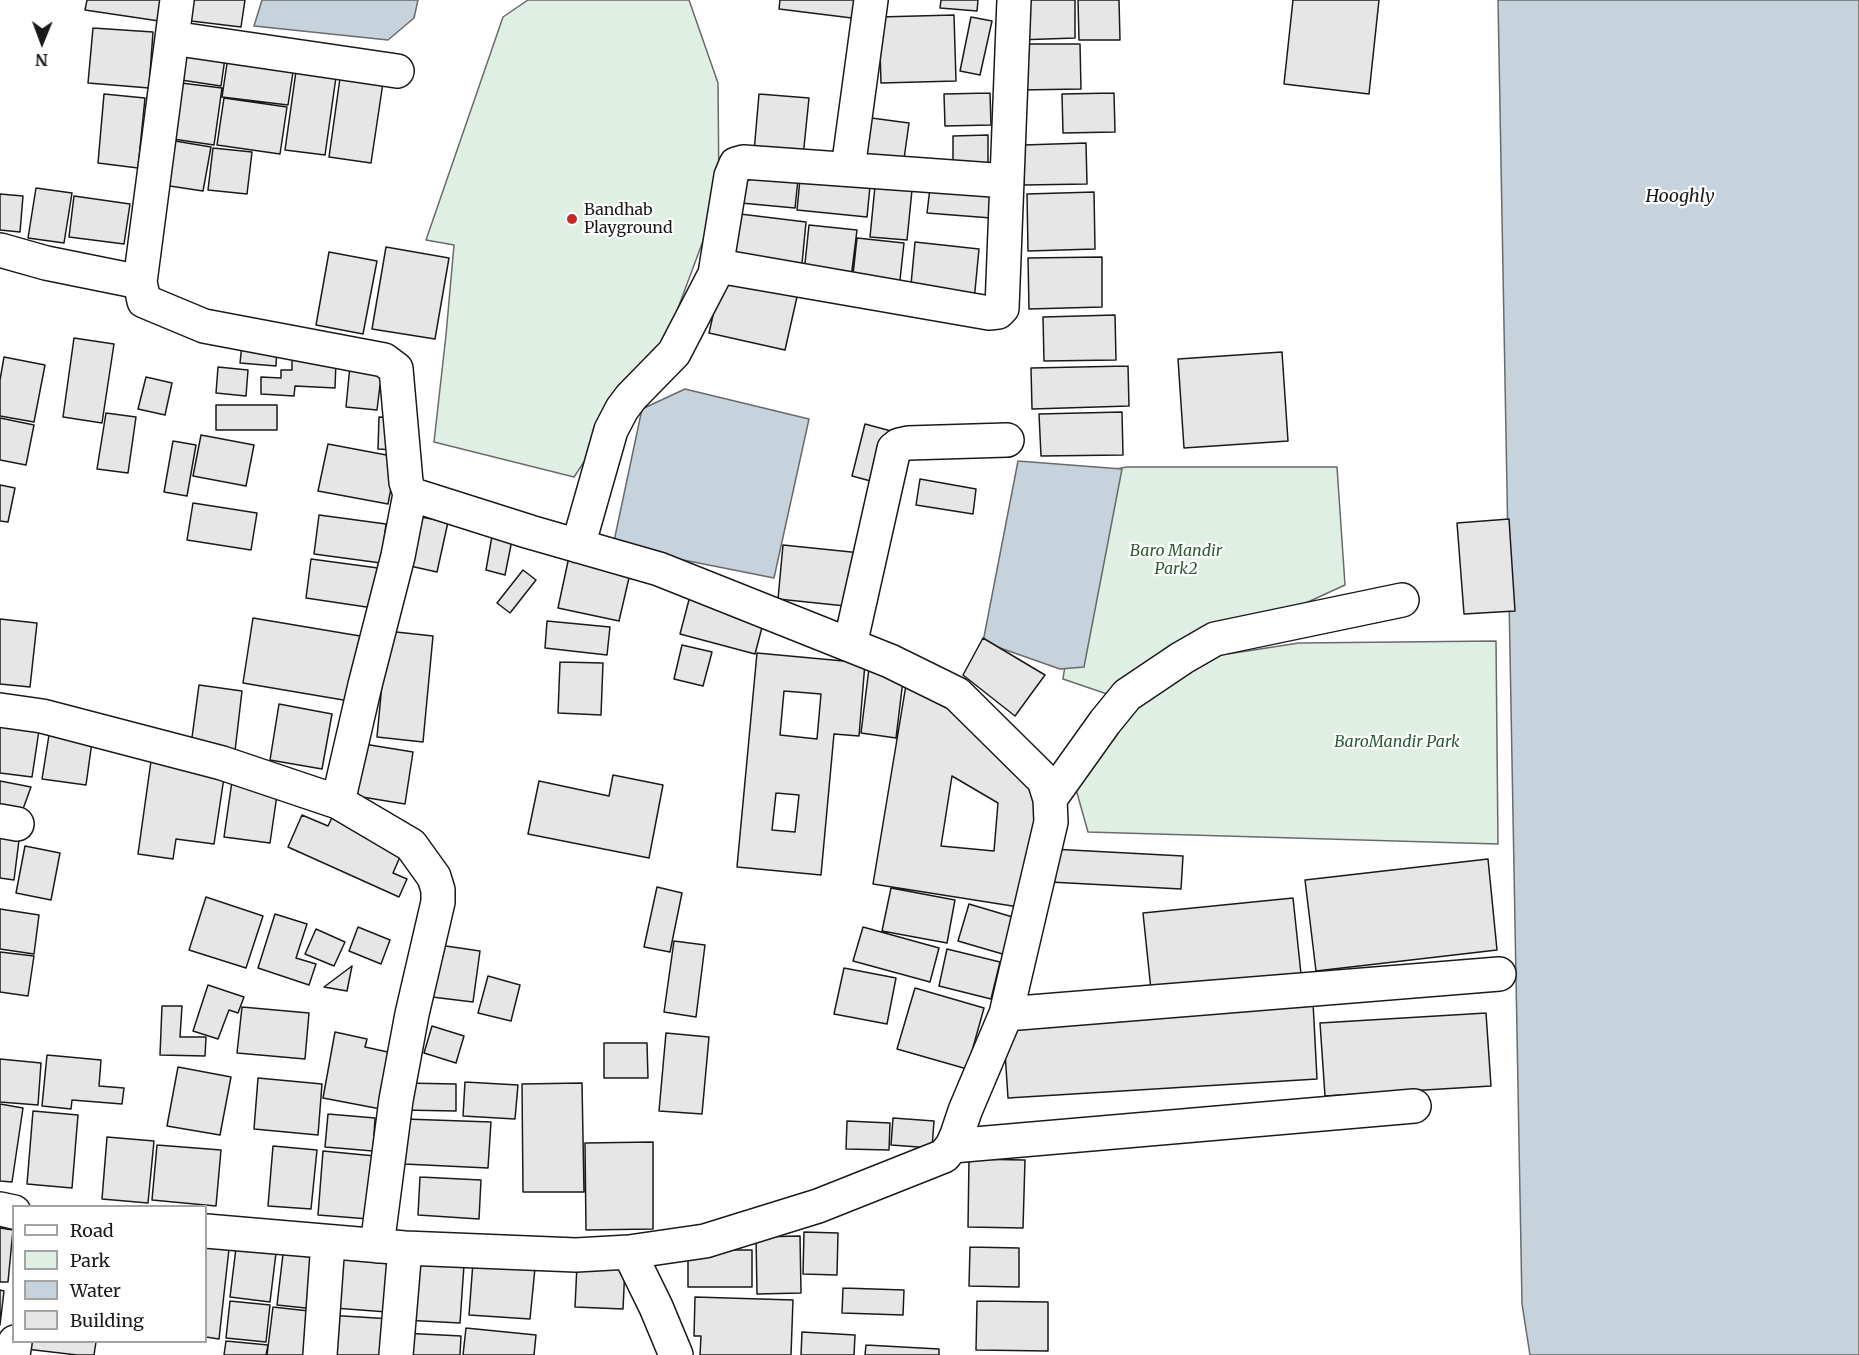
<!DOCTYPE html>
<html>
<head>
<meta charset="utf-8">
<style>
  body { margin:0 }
  #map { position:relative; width:1859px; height:1355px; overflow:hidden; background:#fff; font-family:Merriweather,serif }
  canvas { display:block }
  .legend { position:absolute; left:12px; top:1205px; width:195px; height:138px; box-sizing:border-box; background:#fff; border:2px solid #a3a3a3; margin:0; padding:8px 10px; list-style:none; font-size:18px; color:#1a1a1a }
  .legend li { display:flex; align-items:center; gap:12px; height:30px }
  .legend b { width:30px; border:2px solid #a3a3a3 }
  .north { position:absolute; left:12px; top:12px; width:60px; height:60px; -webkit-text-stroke:4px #fff; paint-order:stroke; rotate:181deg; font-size:16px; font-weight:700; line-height:24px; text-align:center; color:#1a1a1a }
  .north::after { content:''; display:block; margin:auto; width:21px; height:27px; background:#1a1a1a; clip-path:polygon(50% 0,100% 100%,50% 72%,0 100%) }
</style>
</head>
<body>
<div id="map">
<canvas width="1859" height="1355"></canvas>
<ul class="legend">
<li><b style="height:8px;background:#fff"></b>Road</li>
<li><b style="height:16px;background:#e0efe3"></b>Park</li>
<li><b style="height:16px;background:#c6d2dc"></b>Water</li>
<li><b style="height:16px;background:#e6e6e6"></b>Building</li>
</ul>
<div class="north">N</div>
</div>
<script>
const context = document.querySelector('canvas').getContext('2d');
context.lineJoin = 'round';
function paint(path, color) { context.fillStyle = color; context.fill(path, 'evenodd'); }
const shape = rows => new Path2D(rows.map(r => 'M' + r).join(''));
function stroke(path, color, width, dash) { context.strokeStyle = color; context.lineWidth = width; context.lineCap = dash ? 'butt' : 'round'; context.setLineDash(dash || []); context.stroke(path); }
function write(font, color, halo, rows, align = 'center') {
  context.font = font + ' Merriweather,serif'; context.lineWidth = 4.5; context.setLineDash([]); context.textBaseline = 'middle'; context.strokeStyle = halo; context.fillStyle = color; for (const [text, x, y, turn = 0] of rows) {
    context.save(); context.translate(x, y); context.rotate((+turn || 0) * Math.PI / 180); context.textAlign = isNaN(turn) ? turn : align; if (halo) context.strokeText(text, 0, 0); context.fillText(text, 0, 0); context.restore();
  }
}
const green = shape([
  [528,0,689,0,718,83,719,198,668,335,574,477,434,442,446,335,454,245,426,240,503,17,528,0],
  [1127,467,1337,467,1345,585,1107,694,1063,679,1093,473,1127,467],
  [1496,641,1498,844,1088,832,1070,768,1182,661,1299,643,1496,641]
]);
paint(green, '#e0efe3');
stroke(green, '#6a6a6a', 1.5);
const water = shape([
  [262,0,418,0,414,18,388,40,254,26,262,0],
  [1498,0,1859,0,1859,1355,1530,1355,1522,1304,1498,0],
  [685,389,809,419,774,578,613,546,642,409,685,389],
  [1018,461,1122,469,1084,667,1060,669,983,642,1018,461]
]);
paint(water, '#c6d2dc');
stroke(water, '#6a6a6a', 1.5);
const building = shape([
  [87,0,163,0,159,21,85,10,87,0],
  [193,0,245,0,241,27,191,21,193,0],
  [780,0,862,0,860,19,779,9,780,0],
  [941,0,978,0,977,11,940,8,941,0],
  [1017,0,1075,0,1075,38,1017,40,1017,0],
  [1078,0,1119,0,1120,40,1079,40,1078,0],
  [1293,0,1379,0,1369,94,1284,84,1293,0],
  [954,15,956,81,881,83,879,17,954,15],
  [971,17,992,21,980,75,960,71,971,17],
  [93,28,153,32,149,88,88,83,93,28],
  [1019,44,1080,44,1081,89,1020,90,1019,44],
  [186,45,226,51,221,86,181,80,186,45],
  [229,50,295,59,288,105,222,97,229,50],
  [297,64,337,70,325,155,285,150,297,64],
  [341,71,384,76,371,163,329,157,341,71],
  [181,83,222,88,214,145,173,139,181,83],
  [990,93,991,125,945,126,944,94,990,93],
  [1114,93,1115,132,1063,133,1062,94,1114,93],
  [104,94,145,98,138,168,98,163,104,94],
  [759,94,809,98,803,157,754,152,759,94],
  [224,98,287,107,280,154,217,145,224,98],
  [864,117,909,123,903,166,858,160,864,117],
  [988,135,988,167,953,167,953,136,988,135],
  [169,140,211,147,203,191,163,185,169,140],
  [1086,143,1087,184,1024,185,1023,145,1086,143],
  [213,148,252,152,247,194,208,190,213,148],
  [745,165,799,170,795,208,741,203,745,165],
  [801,169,871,176,867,217,797,210,801,169],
  [876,176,913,180,907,240,870,237,876,176],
  [36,188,72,193,64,243,28,238,36,188],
  [930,188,994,193,991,218,927,213,930,188],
  [1094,192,1095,249,1028,251,1027,194,1094,192],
  [0,194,23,196,20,232,0,230,0,194],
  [74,196,130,204,124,244,69,237,74,196],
  [732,213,806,222,801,274,726,265,732,213],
  [809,225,857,230,851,278,804,273,809,225],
  [857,238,904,243,899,289,852,284,857,238],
  [915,242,979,249,974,301,910,295,915,242],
  [386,247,449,258,435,339,372,329,386,247],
  [329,252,377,261,363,334,316,325,329,252],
  [1102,257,1102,307,1029,309,1028,258,1102,257],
  [723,271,799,288,785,350,709,333,723,271],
  [1115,315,1116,360,1044,361,1043,317,1115,315],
  [74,338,114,344,102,423,63,417,74,338],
  [242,344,277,347,276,366,240,363,242,344],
  [1282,352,1288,441,1184,448,1178,359,1282,352],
  [4,357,45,365,34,422,0,416,0,380,4,357],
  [292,359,336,361,335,388,295,386,294,396,261,394,261,377,281,378,281,370,292,370,292,359],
  [350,366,392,371,390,386,380,385,377,410,346,407,350,366],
  [1128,366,1129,406,1032,409,1031,368,1128,366],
  [218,367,248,370,246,396,216,393,218,367],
  [146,377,172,383,165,415,138,409,146,377],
  [216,405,277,405,277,430,216,430,216,405],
  [1122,412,1123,455,1041,456,1039,414,1122,412],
  [106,413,136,417,128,473,97,469,106,413],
  [379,417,396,418,395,450,378,449,379,417],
  [0,418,34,425,26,465,0,460,0,418],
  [865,424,891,431,878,483,852,476,865,424],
  [201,435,254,445,246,486,193,476,201,435],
  [173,441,196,445,187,496,164,492,173,441],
  [328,444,397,457,388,504,318,491,328,444],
  [920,479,976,489,973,514,916,505,920,479],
  [0,485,15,488,8,522,0,521,0,485],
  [193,503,257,513,251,550,187,540,193,503],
  [319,515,386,524,381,563,314,554,319,515],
  [421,517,448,522,437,572,410,566,421,517],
  [1509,519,1515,611,1464,614,1457,523,1509,519],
  [492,536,512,540,505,575,486,570,492,536],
  [783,545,861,553,855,607,778,599,783,545],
  [570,552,632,565,619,621,558,608,570,552],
  [311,559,378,568,373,608,306,598,311,559],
  [523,570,536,580,510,613,497,603,523,570],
  [690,596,765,616,755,654,680,634,690,596],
  [253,618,366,637,355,702,243,683,253,618],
  [0,619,37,623,30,687,0,684,0,619],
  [547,621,610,627,607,655,545,648,547,621],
  [387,631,433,636,423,742,377,737,387,631],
  [983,638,1045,675,1015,716,963,675,983,638],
  [682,645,712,652,703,686,674,679,682,645],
  [757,653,865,663,859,736,834,734,821,875,737,867,757,653],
  [784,691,821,694,817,739,780,735,784,691],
  [776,793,799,795,795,832,772,830,776,793],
  [560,662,603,663,601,715,558,713,560,662],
  [869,668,904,672,896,738,861,733,869,668],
  [199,685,242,691,235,751,191,745,199,685],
  [906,685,958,697,1041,781,1025,908,873,884,906,685],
  [952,776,998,803,994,851,941,846,952,776],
  [279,704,332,714,322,769,270,760,279,704],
  [0,711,41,717,32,777,0,773,0,711],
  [49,735,92,742,86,785,42,779,49,735],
  [364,744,413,752,405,804,356,796,364,744],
  [151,761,225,771,214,844,176,839,173,859,138,854,151,761],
  [613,775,663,785,649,858,528,834,539,781,609,796,613,775],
  [0,781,31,787,23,809,0,807,0,781],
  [232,781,278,788,270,843,224,837,232,781],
  [335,811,406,843,393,873,407,879,399,897,288,847,302,815,328,826,335,811],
  [0,836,19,840,14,880,0,878,0,836],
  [25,846,60,853,51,900,16,893,25,846],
  [1052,849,1183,856,1181,889,1050,882,1052,849],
  [1488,859,1497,950,1316,971,1305,880,1488,859],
  [657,887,682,893,670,952,644,947,657,887],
  [891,888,955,900,947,943,882,931,891,888],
  [206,897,263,916,246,968,189,950,206,897],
  [1293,898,1301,974,1151,990,1143,913,1293,898],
  [969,904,1016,918,1006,955,958,941,969,904],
  [0,909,39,915,34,954,0,949,0,909],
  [275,914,307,924,296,958,316,964,309,985,258,968,275,914],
  [358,927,390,940,381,964,349,951,358,927],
  [863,927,939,948,930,982,853,961,863,927],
  [316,929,345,942,334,966,305,954,316,929],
  [674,941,705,945,696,1017,664,1012,674,941],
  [439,945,480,951,473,1002,432,997,439,945],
  [947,949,1000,962,991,999,939,986,947,949],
  [0,952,34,956,28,996,0,992,0,952],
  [352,966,347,991,324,987,352,966],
  [844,968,896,978,887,1024,834,1014,844,968],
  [488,976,520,985,511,1021,478,1013,488,976],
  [208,985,244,997,238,1013,229,1010,218,1039,193,1031,208,985],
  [915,988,984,1008,967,1069,897,1049,915,988],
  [1313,1002,1317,1079,1008,1098,1003,1022,1313,1002],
  [162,1006,182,1006,180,1037,206,1037,205,1056,160,1055,162,1006],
  [242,1007,309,1013,305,1059,237,1053,242,1007],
  [1486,1013,1491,1086,1325,1096,1320,1023,1486,1013],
  [432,1026,464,1036,456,1063,424,1053,432,1026],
  [335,1032,367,1039,365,1047,397,1054,386,1110,323,1098,335,1032],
  [666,1033,709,1037,702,1114,659,1111,666,1033],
  [604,1043,647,1043,648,1078,604,1078,604,1043],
  [47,1055,101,1060,99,1086,124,1088,122,1104,72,1100,71,1109,42,1106,47,1055],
  [0,1059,41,1063,38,1105,0,1102,0,1059],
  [178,1067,231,1077,220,1135,167,1126,178,1067],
  [258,1078,322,1084,318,1135,254,1129,258,1078],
  [465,1082,518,1085,515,1119,463,1116,465,1082],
  [403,1083,456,1084,456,1111,402,1110,403,1083],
  [582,1083,584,1192,523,1192,522,1084,582,1083],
  [0,1104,23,1108,12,1182,0,1181,0,1104],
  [33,1111,78,1115,72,1188,27,1184,33,1111],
  [328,1114,375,1118,373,1151,325,1147,328,1114],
  [893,1118,934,1121,932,1148,891,1145,893,1118],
  [405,1119,491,1122,488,1168,404,1164,405,1119],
  [847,1121,890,1123,889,1150,846,1149,847,1121],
  [107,1137,154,1141,148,1203,102,1199,107,1137],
  [653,1142,653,1229,586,1230,585,1143,653,1142],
  [157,1145,221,1150,216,1206,152,1200,157,1145],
  [273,1146,317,1150,311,1209,268,1206,273,1146],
  [323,1151,375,1156,369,1219,318,1215,323,1151],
  [969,1159,1025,1160,1023,1228,968,1227,969,1159],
  [420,1177,481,1180,479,1219,418,1215,420,1177],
  [0,1228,13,1230,8,1282,0,1282,0,1228],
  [804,1232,838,1233,837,1275,803,1274,804,1232],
  [800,1236,801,1293,757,1294,756,1237,800,1236],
  [206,1246,229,1249,219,1339,206,1337,206,1246],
  [970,1247,1019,1248,1019,1287,969,1286,970,1247],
  [236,1248,276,1253,270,1302,230,1297,236,1248],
  [688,1250,752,1250,752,1287,688,1287,688,1250],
  [283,1254,320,1258,315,1309,277,1305,283,1254],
  [337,1258,390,1261,387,1312,334,1308,337,1258],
  [407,1261,464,1265,460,1323,403,1320,407,1261],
  [473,1262,535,1268,530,1319,469,1315,473,1262],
  [577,1265,625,1267,623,1309,575,1307,577,1265],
  [843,1288,904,1290,903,1315,842,1313,843,1288],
  [0,1290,4,1291,0,1325,0,1290],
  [695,1297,793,1300,791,1355,700,1355,701,1336,694,1336,695,1297],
  [230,1301,270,1305,266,1342,226,1338,230,1301],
  [977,1301,1048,1302,1048,1351,976,1350,977,1301],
  [273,1307,318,1312,314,1355,267,1355,273,1307],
  [327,1315,392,1319,390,1355,325,1355,327,1315],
  [466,1328,536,1335,534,1355,463,1355,466,1328],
  [802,1332,855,1335,854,1355,801,1355,802,1332],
  [402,1333,461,1336,460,1355,401,1355,402,1333],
  [226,1341,268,1345,266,1355,224,1355,226,1341],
  [27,1342,96,1342,94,1355,77,1355,26,1349,27,1342],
  [866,1345,939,1349,939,1355,865,1355,866,1345]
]);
paint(building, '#e6e6e6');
stroke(building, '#1a1a1a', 1.5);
const minor = shape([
  [177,0,140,282,144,301,204,326,384,360,396,369,406,482,410,494,530,532,659,569,890,661,957,694,1044,780,1050,799,1051,822,1006,1014,965,1111,957,1135,952,1146,944,1156,818,1206,705,1241,629,1252,576,1255,405,1248,206,1231],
  [172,38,397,71],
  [848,169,871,0],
  [0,250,46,263,140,282],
  [715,274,731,176,736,164,743,162,1007,181],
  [578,546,611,430,622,409,631,397,674,353,715,274,724,267,989,313,998,312,1002,308,1014,0],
  [850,645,894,449,899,445,908,443,1007,440],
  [0,710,42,716,222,763,338,802,365,685,398,556,410,494],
  [1050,799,1105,722,1127,695,1182,658,1215,639,1402,600],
  [338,802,411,845,434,877,438,890,438,902,412,1014,396,1100,377,1246],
  [0,821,17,824],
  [1006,1014,1499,974],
  [952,1146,1414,1106],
  [0,1209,14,1212],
  [629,1252,656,1307,676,1355],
  [13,1355,15,1342],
  [320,1355,328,1242],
  [396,1355,405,1248]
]);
stroke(minor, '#1a1a1a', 36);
stroke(minor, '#fff', 33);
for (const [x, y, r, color] of [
  [572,219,6,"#c62828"]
]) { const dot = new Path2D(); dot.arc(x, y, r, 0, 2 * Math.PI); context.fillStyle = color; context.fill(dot); stroke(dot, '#fff', 2); }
write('16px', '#1a1a1a', '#fff', [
  ["Bandhab",584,210],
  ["Playground",584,228]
], 'left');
write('italic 16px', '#2b5a34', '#fff', [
  ["Baro Mandir",1176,551],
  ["Park2",1176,569],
  ["BaroMandir Park",1397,742]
]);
write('italic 18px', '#1a1a1a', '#fff', [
  ["Hooghly",1680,197]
]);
</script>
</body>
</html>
